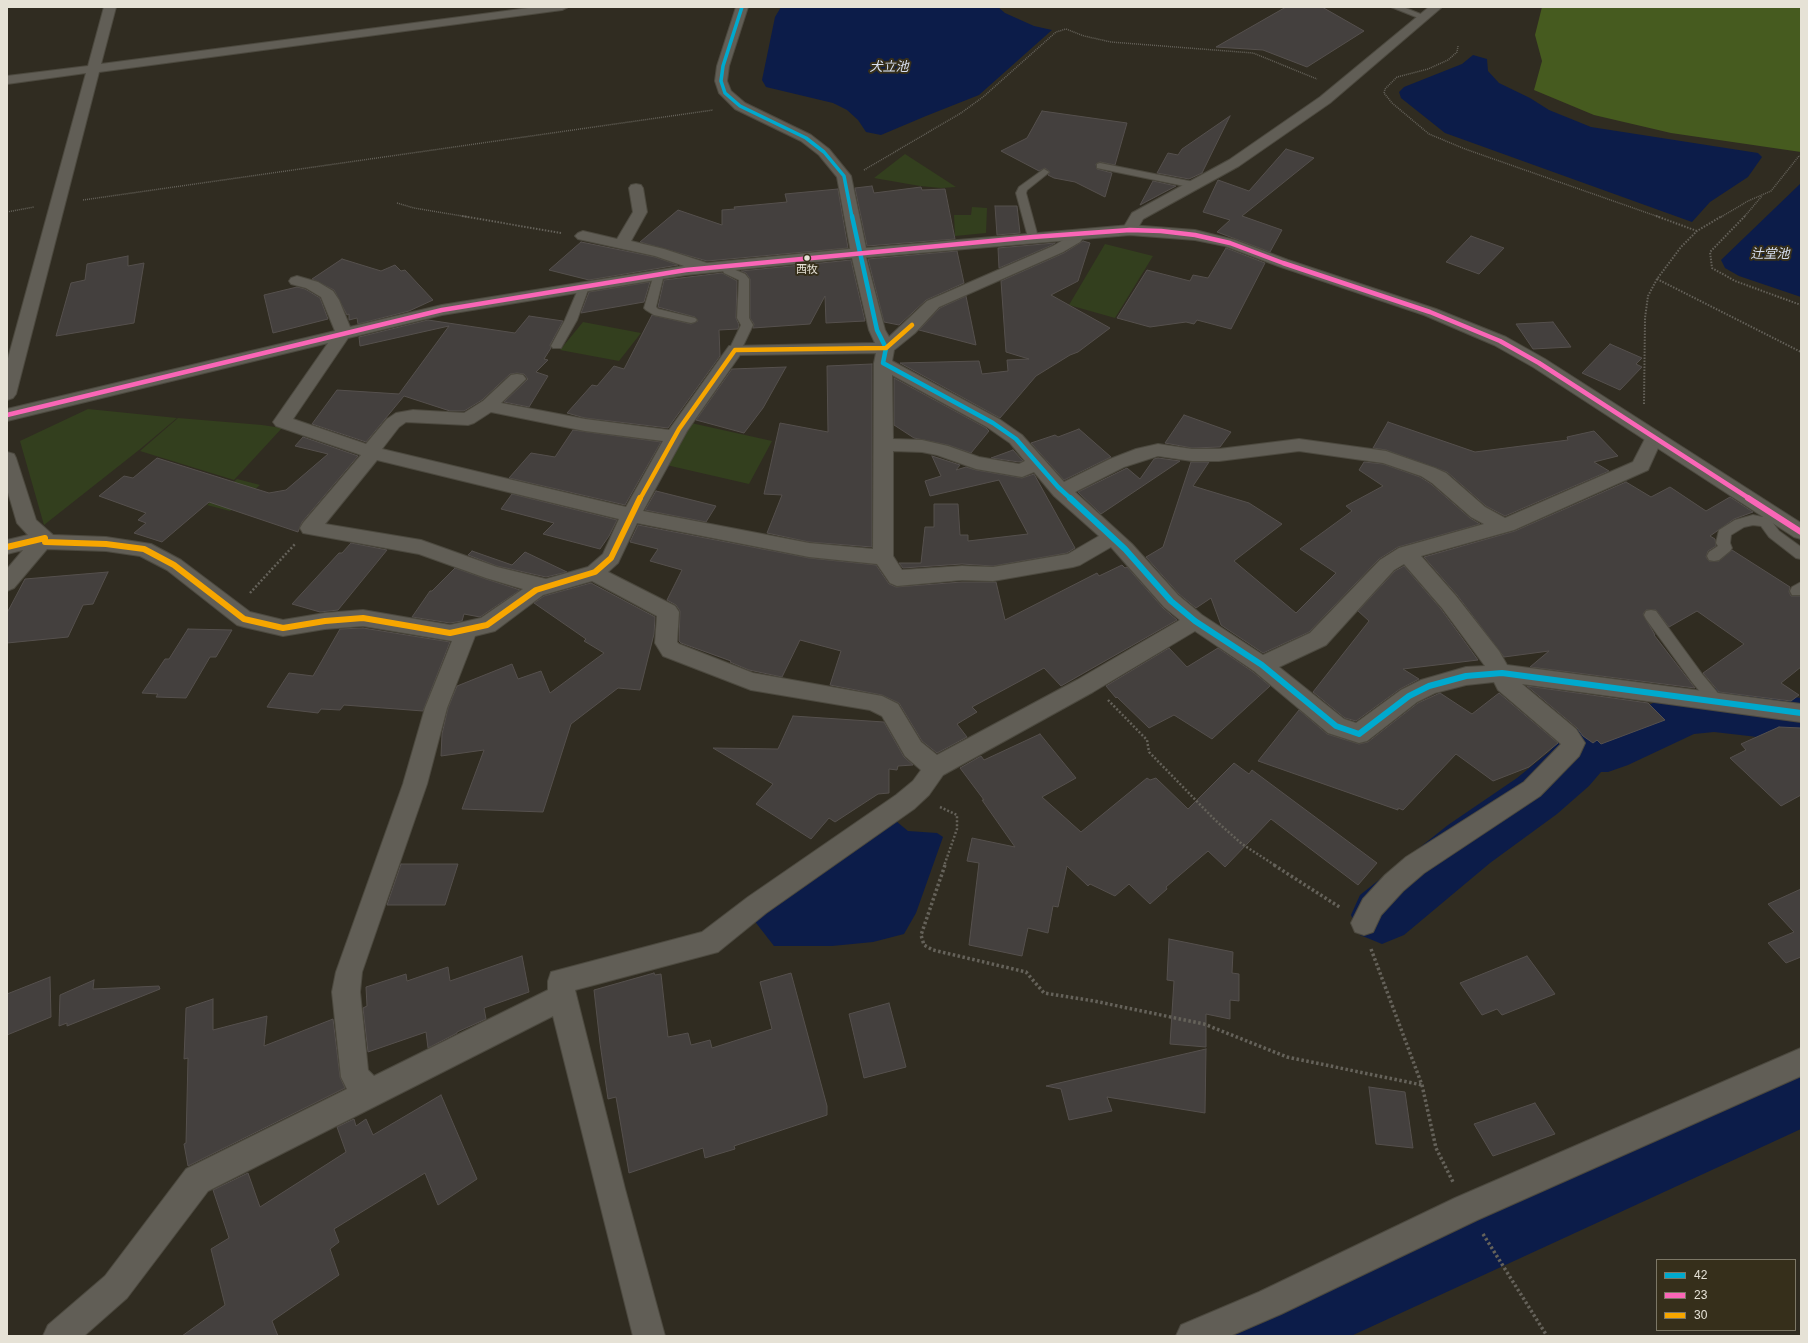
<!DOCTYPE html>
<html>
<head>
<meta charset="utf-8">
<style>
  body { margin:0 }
  #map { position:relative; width:1808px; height:1343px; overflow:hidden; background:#302c21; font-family:Arial,sans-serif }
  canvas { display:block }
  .frame { position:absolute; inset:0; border:8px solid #e6e2d6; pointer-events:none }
  .legend { position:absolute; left:1656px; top:1259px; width:140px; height:72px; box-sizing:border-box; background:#362f1b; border:1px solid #7c7766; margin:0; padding:5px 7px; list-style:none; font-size:12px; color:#e6e2d6 }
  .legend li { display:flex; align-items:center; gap:8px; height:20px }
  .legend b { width:20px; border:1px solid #7c7766 }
</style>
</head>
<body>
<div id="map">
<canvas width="1808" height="1343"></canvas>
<div class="frame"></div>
<ul class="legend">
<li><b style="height:5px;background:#00a9ce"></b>42</li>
<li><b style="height:5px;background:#fa66b7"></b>23</li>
<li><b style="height:5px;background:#f7a600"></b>30</li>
</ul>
</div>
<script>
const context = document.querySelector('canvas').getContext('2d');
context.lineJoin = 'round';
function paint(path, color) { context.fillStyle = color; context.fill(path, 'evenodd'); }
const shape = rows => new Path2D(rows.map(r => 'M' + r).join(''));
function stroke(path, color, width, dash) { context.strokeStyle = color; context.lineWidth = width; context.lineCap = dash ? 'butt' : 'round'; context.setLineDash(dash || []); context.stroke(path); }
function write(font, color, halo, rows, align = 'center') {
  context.font = font + ' Arial,"Noto Sans JP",sans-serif'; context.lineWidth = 4; context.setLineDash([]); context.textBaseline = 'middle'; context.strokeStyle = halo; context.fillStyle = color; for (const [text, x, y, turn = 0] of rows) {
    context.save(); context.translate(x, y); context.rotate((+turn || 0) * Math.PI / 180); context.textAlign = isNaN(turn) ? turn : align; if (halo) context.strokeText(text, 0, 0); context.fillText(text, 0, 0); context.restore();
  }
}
paint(shape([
  [905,154,956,187,941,188,920,186,874,178],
  [972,207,987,208,986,233,955,236,954,215,971,215],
  [1105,244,1153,256,1115,318,1069,305],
  [583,322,641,333,619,361,560,350],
  [88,409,177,418,139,450,44,525,20,441],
  [178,418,262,425,282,428,234,480,140,451],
  [691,423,772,441,749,484,662,464],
  [237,479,260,485,230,511,207,505]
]), '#333f1e');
paint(shape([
  [1542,7,1801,7,1801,152,1671,133,1594,115,1534,90,1542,61,1535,35]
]), '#465b1f');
paint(shape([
  [781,7,998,7,1005,13,1034,26,1052,30,979,95,926,116,881,135,866,132,858,120,847,110,833,103,766,87,762,80,775,17],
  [1473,55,1487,59,1488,71,1499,83,1530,98,1549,110,1591,127,1758,153,1762,157,1748,177,1710,202,1692,222,1445,133,1401,98,1399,92,1404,87,1462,64],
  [1801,183,1801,297,1739,276,1725,268,1721,260],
  [896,821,908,831,937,833,943,837,916,913,904,934,873,942,832,946,774,946,753,919]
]), '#0c1c49');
paint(shape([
  [1714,688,1801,698,1801,742,1714,732,1694,734,1628,765,1608,772,1601,772,1589,786,1557,814,1490,863,1404,935,1382,944,1360,935,1351,915,1360,895,1448,825,1517,778,1549,752,1567,732,1587,725,1604,726,1668,696,1687,690,1714,688],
  [1801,1058,1801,1129,1351,1336,1224,1336,1235,1308,1801,1058]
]), '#0c1c49');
const building = shape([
  [1286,7,1322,7,1364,31,1307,67,1263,50,1216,47,1286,7],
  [1042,111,1127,123,1115,165,1100,162,1096,164,1097,169,1112,173,1105,197,1075,182,1054,178,1048,175,1050,172,1045,168,1039,171,1001,151,1027,138,1042,111],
  [1230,116,1202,173,1189,179,1157,173,1168,153,1178,155,1182,149,1230,116],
  [1286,149,1314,158,1242,216,1282,230,1270,252,1217,232,1230,220,1203,212,1218,180,1249,191,1286,149],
  [1153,181,1176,186,1140,205,1153,181],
  [872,186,874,193,921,187,922,190,945,189,955,239,867,246,855,188,872,186],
  [838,189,848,248,707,261,640,242,678,210,722,225,722,210,735,209,734,207,787,202,785,194,838,189],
  [995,206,1017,206,1020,233,997,235,995,206],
  [1471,236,1504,248,1479,274,1446,262,1471,236],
  [1083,241,1090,243,1078,281,1051,295,1110,328,1078,352,1070,355,1036,376,1000,418,900,363,979,361,982,374,1008,371,1007,360,1029,359,1006,352,1001,281,1064,253,1083,241],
  [581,242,655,257,678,265,589,280,549,270,581,242],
  [1055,243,1052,245,999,268,998,248,1055,243],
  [1226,248,1265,263,1231,329,1197,320,1194,324,1186,322,1150,327,1117,318,1147,270,1190,281,1193,275,1208,278,1226,248],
  [957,251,964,283,926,300,899,325,884,322,868,259,957,251],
  [128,256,128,266,144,263,134,323,56,336,71,283,85,280,87,264,128,256],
  [342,259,381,271,395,265,401,271,405,270,433,300,409,311,358,324,357,318,349,320,349,314,347,315,334,290,312,279,342,259],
  [851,260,865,321,826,323,825,296,810,324,753,328,754,324,750,318,750,279,746,273,741,271,851,260],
  [722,273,737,281,736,318,739,325,738,329,719,330,720,356,668,428,585,418,567,413,592,385,597,386,614,366,624,369,652,315,691,324,698,321,695,317,658,307,664,280,722,273],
  [650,282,644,302,581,313,589,292,650,282],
  [297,287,305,289,320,298,328,319,273,333,264,295,297,287],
  [966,296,976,345,919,330,940,308,966,296],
  [529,316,563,321,550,345,551,348,544,359,548,360,536,372,548,376,529,407,504,402,528,379,524,374,517,373,510,374,482,400,464,411,450,411,404,396,366,442,312,424,337,390,399,394,449,326,360,346,359,337,428,320,515,333,529,316],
  [1553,322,1571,347,1533,349,1516,324,1553,322],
  [1610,344,1642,358,1636,364,1642,367,1620,390,1582,373,1610,344],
  [872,364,872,547,809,542,767,533,782,495,764,494,780,423,828,432,827,366,872,364],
  [786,367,763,408,744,433,696,420,732,369,786,367],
  [894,378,986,428,989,431,971,453,948,445,914,438,894,425,894,378],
  [1184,415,1226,430,1231,432,1220,447,1192,448,1165,443,1184,415],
  [1388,422,1475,452,1568,440,1567,437,1594,431,1618,456,1594,462,1609,471,1505,516,1486,506,1447,472,1386,450,1373,448,1388,422],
  [1079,429,1111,457,1064,480,1031,443,1055,435,1058,437,1079,429],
  [573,430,661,442,625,505,509,478,531,453,555,457,573,430],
  [303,437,358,456,302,522,298,532,209,502,162,542,134,533,146,523,138,520,146,513,99,496,124,476,133,478,157,458,269,493,286,490,328,454,295,446,303,437],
  [1013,450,1023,461,1019,462,991,458,1013,450],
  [932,456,960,465,956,470,966,467,976,470,1022,478,1034,474,1075,548,1067,553,993,566,962,564,903,568,899,563,921,563,925,527,934,527,934,504,958,504,960,535,968,535,968,541,1028,534,999,480,930,496,925,481,941,476,932,456],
  [1158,458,1180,461,1101,514,1078,492,1127,468,1140,479,1154,459,1158,458],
  [1191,462,1209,462,1193,486,1249,503,1282,524,1234,561,1296,613,1336,573,1300,549,1352,511,1346,506,1383,486,1359,470,1364,462,1383,464,1420,477,1431,484,1470,518,1480,524,1398,547,1379,559,1309,632,1263,653,1221,625,1211,598,1196,608,1179,594,1146,557,1163,547,1191,462],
  [1626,482,1651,497,1670,487,1706,511,1730,497,1753,512,1734,519,1710,536,1715,539,1716,546,1708,551,1706,557,1709,561,1719,561,1732,550,1790,587,1789,592,1791,596,1801,596,1801,667,1781,683,1799,695,1791,701,1719,692,1703,673,1744,644,1697,611,1669,627,1656,610,1646,610,1643,614,1655,635,1654,635,1695,688,1530,667,1549,651,1504,657,1457,595,1424,557,1515,531,1626,482],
  [656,491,716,506,706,522,645,510,656,491],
  [512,494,617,520,609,536,600,549,543,534,554,523,501,509,512,494],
  [638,525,809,558,876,565,889,584,896,587,962,582,996,582,1005,620,1097,573,1099,576,1122,565,1125,568,1127,567,1163,608,1177,620,1061,686,1044,668,972,707,977,712,957,724,967,737,937,753,922,741,899,703,882,695,830,685,841,651,800,640,782,677,749,670,730,662,731,661,681,643,679,641,680,611,676,605,667,600,682,570,650,561,658,549,630,542,638,525],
  [351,543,387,550,338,610,320,612,292,604,339,553,342,553,351,543],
  [472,551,512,565,525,552,567,572,546,577,497,566,468,555,472,551],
  [1404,566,1441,609,1478,660,1403,669,1419,679,1400,689,1356,721,1345,718,1313,692,1369,621,1358,611,1395,571,1404,566],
  [455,568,486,579,520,590,480,617,464,614,462,621,450,623,412,617,430,591,432,591,455,568],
  [108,572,93,604,83,605,68,637,7,643,7,613,25,579,108,572],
  [591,583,655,617,654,634,640,690,618,688,571,724,543,812,462,809,484,750,441,756,442,734,448,708,457,686,512,664,518,679,541,671,550,693,604,653,584,641,586,639,534,603,544,596,591,583],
  [363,628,450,642,423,711,344,705,340,710,321,709,318,713,267,707,289,673,313,676,340,629,363,628],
  [188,629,232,630,216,657,210,657,186,698,156,697,158,694,142,693,165,659,169,659,188,629],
  [1169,648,1187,667,1218,648,1253,672,1270,686,1212,739,1174,715,1149,728,1117,697,1116,698,1106,686,1169,648],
  [1527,686,1648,703,1665,720,1601,744,1597,740,1593,743,1583,736,1577,728,1527,686],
  [1440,693,1472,714,1499,693,1558,743,1529,767,1493,781,1456,754,1403,810,1398,808,1398,810,1258,761,1299,710,1327,734,1359,744,1368,742,1418,703,1440,693],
  [793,716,884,722,904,757,913,765,898,766,897,770,889,769,889,793,878,794,835,822,829,818,811,839,756,804,773,784,713,748,778,749,793,716],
  [1779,727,1801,728,1801,795,1781,806,1730,758,1746,750,1741,744,1779,727],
  [1040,734,1076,778,1042,797,1081,832,1147,778,1150,780,1156,778,1188,809,1234,763,1249,774,1252,770,1377,863,1358,885,1271,819,1225,867,1208,851,1166,887,1167,889,1150,904,1129,884,1115,896,1090,884,1088,886,1067,866,1058,907,1053,906,1048,933,1028,928,1022,956,969,945,979,863,967,861,972,838,1015,847,982,800,984,800,960,768,981,756,984,760,1040,734],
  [401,864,458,864,445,905,387,905,401,864],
  [1801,889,1801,957,1786,963,1768,943,1794,932,1768,904,1801,889],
  [1169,939,1233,952,1232,973,1239,974,1239,1001,1230,1000,1230,1019,1206,1014,1206,1047,1170,1044,1174,981,1167,980,1169,939],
  [522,956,529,992,484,1008,486,1019,457,1032,457,1033,428,1048,426,1032,368,1052,363,1008,367,1006,366,987,406,974,407,981,448,967,450,981,522,956],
  [1527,956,1555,994,1502,1015,1497,1009,1482,1015,1460,983,1527,956],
  [654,973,655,975,661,974,668,1037,688,1033,691,1045,710,1040,712,1048,772,1029,760,982,791,973,827,1106,827,1115,734,1146,735,1149,705,1158,703,1148,629,1173,616,1097,608,1099,600,1043,594,990,654,973],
  [50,977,51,1017,7,1035,7,994,50,977],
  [94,980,93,989,159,986,160,989,67,1026,67,1023,59,1026,60,995,94,980],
  [213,999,213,1030,267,1016,264,1046,333,1019,340,1077,345,1088,188,1166,184,1144,186,1143,188,1058,184,1059,186,1008,213,999],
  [889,1003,906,1067,864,1078,849,1014,889,1003],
  [1206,1049,1205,1113,1107,1097,1112,1111,1069,1120,1061,1089,1046,1086,1206,1049],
  [1369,1087,1405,1092,1413,1148,1376,1144,1369,1087],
  [441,1095,477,1179,438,1205,425,1173,334,1229,339,1242,330,1249,339,1275,272,1321,278,1336,182,1336,225,1305,211,1249,229,1238,213,1190,248,1173,260,1207,346,1152,337,1127,354,1119,356,1126,366,1119,373,1135,441,1095],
  [1535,1103,1555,1134,1493,1156,1474,1124,1535,1103]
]);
paint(building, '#44403e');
stroke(building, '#55504d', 1);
const lane = shape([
  [1391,7,1403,7,1428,17,1421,19,1391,7],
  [1100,163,1194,182,1199,185,1194,188,1097,168,1097,164,1100,163],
  [1044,169,1049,172,1047,174,1027,190,1026,193,1038,237,1033,240,1028,237,1016,193,1019,187,1044,169],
  [726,263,730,264,733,269,745,274,749,279,749,318,753,325,741,350,735,353,729,350,741,325,737,318,739,280,724,273,721,266,726,263],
  [659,271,664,274,656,307,658,309,695,318,697,320,695,322,691,323,654,315,646,310,644,308,654,274,659,271],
  [584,284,589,287,577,320,561,348,553,348,551,346,565,320,579,287,584,284],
  [1773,511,1778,513,1780,516,1773,523,1779,531,1801,547,1801,559,1796,558,1769,537,1761,526,1753,525,1744,527,1731,535,1730,543,1732,548,1730,551,1719,560,1714,561,1709,560,1707,556,1709,552,1718,546,1716,543,1719,530,1735,520,1753,515,1763,517,1773,511],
  [1801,582,1801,595,1792,595,1790,591,1792,587,1801,582],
  [1651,610,1656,611,1702,674,1722,698,1725,702,1722,706,1717,708,1712,706,1692,682,1646,619,1644,615,1646,611,1651,610]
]);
const street = shape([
  [104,7,116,7,101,64,536,7,568,7,562,10,99,72,16,394,13,398,7,400,7,362,86,73,7,84,7,76,88,66,104,7],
  [1429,7,1442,7,1330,103,1239,166,1143,219,1135,233,1125,233,1122,230,1132,213,1229,160,1320,97,1429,7],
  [636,184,641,185,643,188,647,212,631,241,664,249,707,263,859,248,864,250,885,330,889,337,927,301,1053,246,1070,236,1074,230,1084,230,1087,233,1080,242,1063,252,939,307,915,333,894,350,892,361,999,419,1022,435,1064,482,1110,459,1136,449,1158,444,1192,449,1219,449,1299,439,1386,451,1435,468,1446,473,1485,507,1505,518,1633,462,1648,433,1654,431,1660,433,1663,437,1648,470,1514,530,1421,556,1456,596,1499,651,1507,665,1801,704,1801,722,1522,684,1576,729,1585,743,1579,756,1540,796,1424,873,1403,891,1381,915,1373,932,1364,935,1355,932,1351,923,1363,899,1385,875,1406,857,1524,782,1561,744,1498,690,1494,682,1466,685,1435,693,1417,702,1367,741,1359,743,1328,733,1254,671,1195,631,1093,692,943,775,929,795,914,809,766,913,718,952,575,990,625,1189,665,1336,633,1336,553,1016,208,1191,127,1298,84,1336,43,1336,48,1325,105,1276,186,1169,347,1089,341,1077,332,992,336,972,403,784,425,708,452,641,363,626,325,629,283,636,244,627,237,625,167,570,140,556,106,551,47,549,14,588,7,591,7,569,23,550,7,554,7,540,28,535,17,523,7,489,7,452,14,454,16,458,36,520,53,535,106,537,151,544,181,560,250,612,283,620,325,613,363,610,450,625,481,618,523,589,486,578,419,554,303,533,300,528,303,523,361,455,276,426,273,422,328,343,7,421,7,409,335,331,321,297,306,288,291,284,289,281,291,278,297,276,318,282,333,291,339,300,350,327,442,305,684,266,655,256,578,239,575,236,578,233,583,231,617,239,633,212,629,188,631,185,636,184],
  [852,258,869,330,875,343,729,346,669,430,585,419,501,403,526,379,523,375,517,374,511,375,483,401,464,413,413,410,396,413,387,419,366,444,293,419,348,338,442,315,686,275,852,258],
  [876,353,874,363,873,549,809,543,643,511,687,431,740,355,876,353],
  [892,375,987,427,1010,443,1025,461,1019,464,979,457,948,446,922,440,893,439,892,375],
  [491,412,585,431,663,441,626,507,382,449,399,427,406,422,468,425,474,423,491,412],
  [893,451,922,452,937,455,976,469,1022,477,1034,472,1054,496,1099,536,1068,554,993,567,962,566,902,570,893,556,893,451],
  [1299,451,1383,463,1421,476,1432,483,1471,517,1484,524,1399,548,1380,560,1310,633,1263,655,1202,615,1178,595,1132,544,1075,492,1124,467,1158,456,1192,461,1219,461,1299,451],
  [377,460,619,519,603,554,588,567,546,579,497,567,421,540,325,524,377,460],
  [637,523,809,557,877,564,890,583,897,586,962,580,993,581,1073,567,1080,565,1111,547,1164,607,1180,620,1077,680,937,755,921,742,898,704,882,696,753,673,679,644,677,642,679,612,675,606,608,572,618,563,637,523],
  [1404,564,1442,608,1485,666,1466,667,1421,680,1401,690,1356,723,1344,719,1279,667,1326,645,1394,570,1404,564],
  [592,581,657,616,655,643,663,656,751,690,870,710,882,716,905,756,921,770,913,781,896,795,748,897,702,932,551,972,548,981,548,990,374,1076,368,1070,360,992,362,972,427,784,447,708,475,636,495,631,543,595,592,581],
  [1801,1048,1801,1076,1477,1220,1281,1314,1230,1336,1176,1336,1181,1325,1259,1292,1455,1198,1801,1048]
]);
const secondary = shape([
  [736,7,748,7,729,66,727,81,731,91,745,103,811,135,829,149,851,176,866,248,1130,225,1195,230,1235,240,1288,260,1436,309,1506,337,1545,359,1801,523,1801,539,1794,537,1533,367,1494,345,1424,315,1278,266,1225,246,1195,240,1130,235,859,258,854,256,851,253,837,177,819,155,801,141,735,109,719,93,715,81,717,66,736,7]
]);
stroke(lane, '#4c493f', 2);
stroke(street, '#4c493f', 2);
stroke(secondary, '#4c493f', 2);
stroke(shape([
  [1458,46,1457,52,1448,60,1428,69,1397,77,1385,89,1384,93,1392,103,1429,134,1465,149,1659,217],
  [864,170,961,113,983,97,1056,32,1066,29,1084,36,1111,42,1253,53,1317,79],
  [83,200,713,110],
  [397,203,414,208,468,217],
  [7,212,34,207],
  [1721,217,1748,201,1771,191,1799,156,1801,156],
  [1744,217,1762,196]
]), '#65625a', 1.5, [1, 1]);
stroke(shape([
  [462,216,561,233],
  [1656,216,1697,231],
  [1745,216,1710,252,1712,268,1735,281,1801,305],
  [1657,279,1801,352],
  [1644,404,1645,318,1648,296,1657,279,1681,247,1697,231,1722,216]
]), '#65625a', 2, [1.5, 1.5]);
stroke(shape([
  [250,593,295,544],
  [1108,700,1147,740,1149,752,1215,820,1242,844,1276,866],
  [940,807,957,815,957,829,944,866]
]), '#65625a', 2.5, [2, 2]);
stroke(shape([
  [945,865,921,935,924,945,933,950,1026,972,1044,993,1094,1001,1204,1024,1287,1057,1422,1085],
  [1274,865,1341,908],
  [1371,949,1422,1085,1436,1148,1453,1182],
  [1483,1234,1547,1336]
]), '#65625a', 3.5, [2.5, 2.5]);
paint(lane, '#615e56');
paint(street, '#615e56');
paint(secondary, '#615e56');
stroke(shape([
  [742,7,723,66,721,81,725,93,740,106,806,138,824,152,844,176,852,217]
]), '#00a9ce', 3.5);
stroke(shape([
  [852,216,877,330,886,348,883,363,993,423,1016,439,1058,487,1071,499]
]), '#00a9ce', 4.5);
stroke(shape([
  [1070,498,1125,549,1171,601,1195,621,1262,665,1336,726,1359,734,1409,696,1429,686,1466,676,1502,673,1801,713]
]), '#00a9ce', 6);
stroke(shape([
  [7,415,442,310,686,270,1033,237,1130,230,1161,231,1195,235,1230,243,1283,263,1430,312,1500,341,1539,363,1750,499]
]), '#fa66b7', 4.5);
stroke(shape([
  [1748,498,1801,532]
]), '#fa66b7', 6);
stroke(shape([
  [640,499,679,429,735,350,886,348,912,325]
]), '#f7a600', 4.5);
stroke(shape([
  [7,547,45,538,45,542,106,544,144,549,174,565,244,619,283,628,325,621,363,618,450,633,487,625,536,590,595,572,611,558,640,498]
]), '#f7a600', 6);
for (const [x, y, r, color] of [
  [807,258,3.5,"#e6e2d6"]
]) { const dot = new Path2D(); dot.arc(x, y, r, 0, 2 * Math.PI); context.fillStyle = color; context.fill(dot); stroke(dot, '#362f1b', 1.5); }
write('11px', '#e6e2d6', '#362f1b', [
  ["西牧",807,270]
]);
write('italic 13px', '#d8e0f2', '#362f1b', [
  ["犬立池",889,67],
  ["辻堂池",1770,254]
]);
</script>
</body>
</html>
